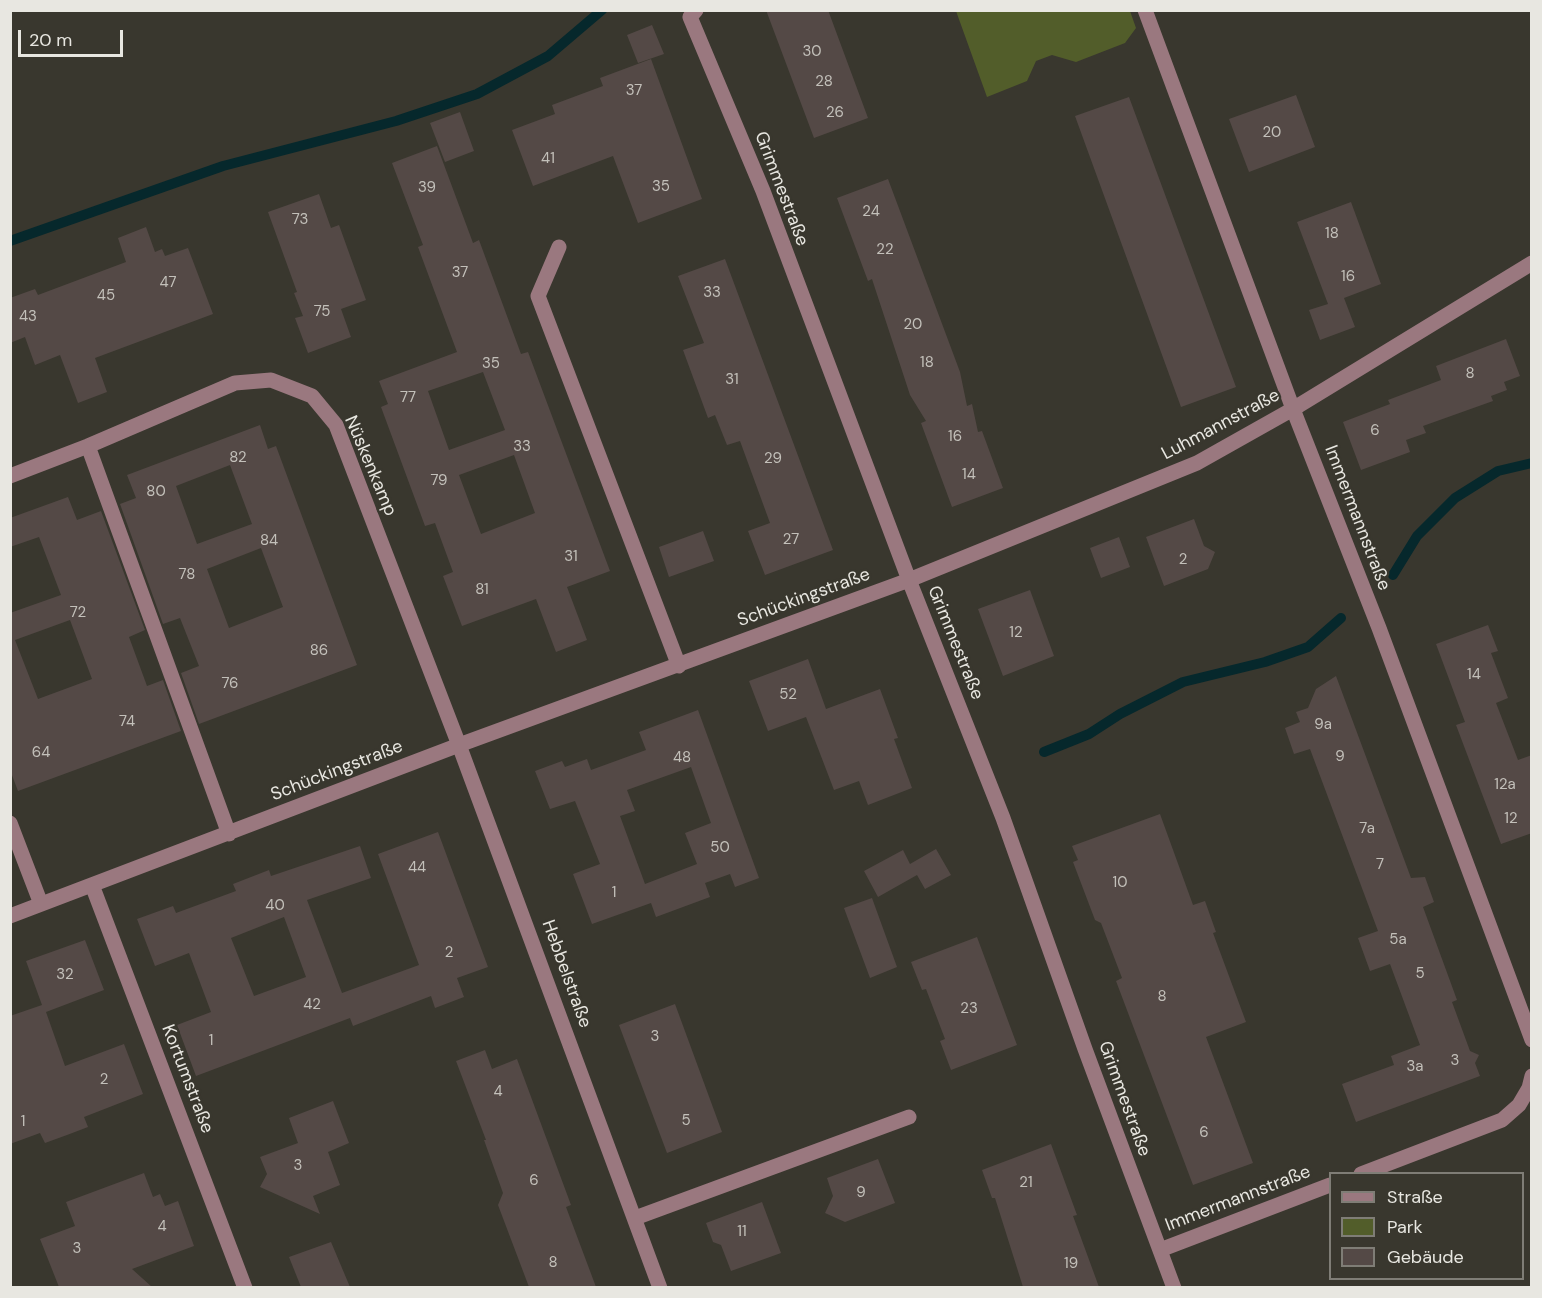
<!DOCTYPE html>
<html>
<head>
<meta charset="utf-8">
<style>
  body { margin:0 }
  #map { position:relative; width:1542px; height:1298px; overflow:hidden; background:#39372e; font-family:"DM Sans",sans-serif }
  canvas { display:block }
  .frame { position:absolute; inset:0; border:12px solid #e8e7e1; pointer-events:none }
  .legend { position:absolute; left:1329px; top:1172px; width:195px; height:108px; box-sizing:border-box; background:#39372e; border:2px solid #7f7d76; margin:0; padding:8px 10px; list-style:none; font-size:18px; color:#e8e7e1 }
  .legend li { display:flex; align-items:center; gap:12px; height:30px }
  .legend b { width:30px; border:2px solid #7f7d76 }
  .scale { position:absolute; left:18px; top:30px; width:105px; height:27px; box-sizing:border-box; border:3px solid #e8e7e1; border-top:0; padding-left:8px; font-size:18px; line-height:21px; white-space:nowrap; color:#e8e7e1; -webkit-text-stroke:4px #39372e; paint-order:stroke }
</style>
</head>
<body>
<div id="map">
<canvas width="1542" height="1298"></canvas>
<div class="frame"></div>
<ul class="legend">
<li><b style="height:8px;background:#9a787f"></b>Straße</li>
<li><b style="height:16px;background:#525d2a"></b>Park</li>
<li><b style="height:16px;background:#544946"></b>Gebäude</li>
</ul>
<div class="scale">20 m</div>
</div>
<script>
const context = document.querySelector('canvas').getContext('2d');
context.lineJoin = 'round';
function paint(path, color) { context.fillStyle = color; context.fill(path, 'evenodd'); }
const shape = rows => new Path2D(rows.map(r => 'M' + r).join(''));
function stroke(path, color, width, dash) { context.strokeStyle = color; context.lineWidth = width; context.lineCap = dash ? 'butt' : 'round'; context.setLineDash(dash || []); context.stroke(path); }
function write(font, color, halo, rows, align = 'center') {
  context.font = font + ' "DM Sans",sans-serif'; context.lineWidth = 5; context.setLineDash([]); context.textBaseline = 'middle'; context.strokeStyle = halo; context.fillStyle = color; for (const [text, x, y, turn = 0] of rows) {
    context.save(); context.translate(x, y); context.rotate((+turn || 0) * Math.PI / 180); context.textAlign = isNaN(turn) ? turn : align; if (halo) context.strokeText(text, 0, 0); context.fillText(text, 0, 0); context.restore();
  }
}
paint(shape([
  [956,11,1130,11,1136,28,1125,43,1076,62,1052,55,1036,61,1027,81,987,97]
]), '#525d2a');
stroke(shape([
  [10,241,223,166,396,121,477,94,548,56,602,10],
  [1393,575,1417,536,1455,498,1498,471,1532,463],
  [1044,752,1089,734,1120,714,1183,682,1265,662,1308,647,1341,618]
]), '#06282c', 10);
paint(shape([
  [766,10,828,10,868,118,814,138],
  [652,25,664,54,638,63,627,35],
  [651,59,702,199,638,223,613,156,533,186,512,130,555,114,552,105,603,86,600,78],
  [1296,95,1315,147,1249,172,1229,119],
  [1129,97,1236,387,1181,407,1075,116],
  [460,112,474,151,445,162,430,123],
  [437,146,473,243,479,240,521,354,528,352,610,571,567,587,587,640,556,652,536,599,462,626,443,576,453,572,435,523,425,526,381,407,388,404,379,381,457,352,418,247,423,245,392,163],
  [483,372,505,430,449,450,428,391],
  [514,455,535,513,481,534,459,475],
  [888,179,960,372,967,406,972,404,978,432,982,431,1003,488,952,507,921,423,926,421,910,395,872,279,868,281,837,198],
  [319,194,331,228,339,225,366,300,341,309,351,337,308,353,295,318,303,316,294,293,297,292,268,212],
  [1351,202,1381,284,1344,298,1355,327,1320,340,1309,310,1328,304,1297,222],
  [146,227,155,252,162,249,165,256,188,248,213,314,95,358,107,392,78,403,60,355,35,365,25,337,10,343,10,298,35,289,38,295,126,262,118,238],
  [725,259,833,550,765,575,748,531,770,523,740,441,727,445,715,415,708,418,683,350,704,343,678,276],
  [1506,339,1520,376,1504,382,1507,390,1491,396,1493,401,1423,426,1426,433,1406,440,1410,452,1361,470,1343,422,1390,404,1388,400,1441,380,1436,366],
  [260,425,268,449,276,446,357,665,199,724,181,673,199,666,180,618,163,624,120,504,136,498,127,475],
  [230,465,252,524,197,544,176,486],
  [261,548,283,607,229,628,207,569],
  [68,497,77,520,101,511,145,630,129,637,147,686,163,680,181,731,18,791,10,770,10,613,61,595,39,537,10,547,10,518],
  [70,620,92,679,38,699,15,640],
  [1194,519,1204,546,1215,552,1208,569,1164,586,1146,537],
  [703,531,714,561,669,577,659,547],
  [1119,537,1130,567,1101,578,1090,548],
  [1030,590,1054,656,1003,676,978,609],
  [1488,625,1498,651,1491,653,1508,698,1496,703,1518,760,1532,755,1532,833,1501,844,1456,725,1465,722,1436,644],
  [808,659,826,709,880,689,898,738,894,739,912,788,868,805,859,781,834,790,806,717,768,731,749,681],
  [1336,676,1411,878,1425,877,1434,902,1423,907,1457,1000,1452,1002,1470,1051,1479,1055,1475,1063,1480,1076,1356,1122,1342,1084,1394,1065,1391,1056,1420,1045,1390,964,1370,971,1358,938,1378,931,1310,749,1294,754,1285,728,1300,722,1296,712,1308,708,1316,689],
  [698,710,759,878,735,887,730,874,705,883,710,897,656,917,651,903,592,924,573,874,600,864,575,801,550,809,535,771,562,761,565,767,587,759,591,770,646,750,639,732],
  [691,767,711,823,685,833,697,864,645,884,620,816,635,811,627,790],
  [1160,814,1193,905,1205,901,1216,932,1213,933,1246,1022,1206,1037,1253,1163,1193,1185,1116,981,1122,978,1101,923,1095,920,1073,862,1078,860,1072,846],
  [438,832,488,967,457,978,464,997,435,1008,431,996,353,1026,350,1018,196,1076,177,1025,211,1012,189,953,155,966,137,919,173,906,176,913,236,891,233,884,269,870,271,876,360,846,371,878,307,900,342,993,419,965,378,854],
  [284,917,306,977,254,996,231,938],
  [936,849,951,875,925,889,917,875,878,897,864,871,903,850,910,864],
  [872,898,897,967,870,978,844,908],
  [977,937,1017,1045,951,1070,940,1041,945,1039,926,989,922,990,911,962],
  [85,940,104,990,46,1012,65,1066,124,1044,143,1094,84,1117,88,1127,67,1135,45,1143,40,1133,10,1144,10,1016,42,1005,26,961],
  [675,1004,722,1132,667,1153,619,1025],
  [485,1050,492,1069,517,1059,571,1205,566,1207,596,1287,529,1287,498,1205,503,1193,484,1140,486,1140,456,1061],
  [333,1101,349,1143,328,1152,340,1185,313,1196,320,1214,260,1187,267,1174,260,1157,298,1143,289,1118],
  [1051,1144,1077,1215,1073,1216,1099,1287,1023,1287,995,1198,992,1198,982,1170],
  [878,1159,895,1203,845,1222,825,1213,833,1196,827,1178],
  [144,1173,153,1197,160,1194,165,1206,178,1201,194,1246,132,1269,152,1287,59,1287,40,1239,75,1226,66,1202],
  [762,1202,781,1253,731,1271,721,1245,713,1242,706,1223],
  [331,1242,350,1287,301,1287,289,1257]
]), '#544946');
stroke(shape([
  [696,10,690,17,763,191,909,580,1003,818,1085,1049,1174,1288],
  [1145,10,1293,409,1379,628,1532,1040],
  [559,247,538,296,679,666],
  [88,446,229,834],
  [10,476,88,446,235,383,271,380,312,396,336,425,459,745,660,1288],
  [10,823,41,904],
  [92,885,245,1288],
  [10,916,459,745,909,580,1197,463,1293,409,1532,263],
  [1361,1174,1502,1120,1519,1105,1529,1088,1532,1076],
  [635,1218,909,1117],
  [1160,1250,1330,1185]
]), '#9a787f', 15);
write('15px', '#c3c0ba', null, [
  ["30",812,52],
  ["28",824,82],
  ["37",634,91],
  ["26",835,113],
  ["20",1272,133],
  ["41",548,159],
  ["35",661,187],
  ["39",427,188],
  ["24",871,212],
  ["73",300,220],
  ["18",1332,234],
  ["22",885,250],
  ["37",460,273],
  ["16",1348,277],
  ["47",168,283],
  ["33",712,293],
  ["45",106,296],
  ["75",322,312],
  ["43",28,317],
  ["20",913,325],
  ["18",927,363],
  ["35",491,364],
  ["8",1470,374],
  ["31",732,380],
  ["77",408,398],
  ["6",1375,431],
  ["16",955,437],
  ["33",522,447],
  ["82",238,458],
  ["29",773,459],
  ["14",969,475],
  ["79",439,481],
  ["80",156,492],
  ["27",791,540],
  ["84",269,541],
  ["31",571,557],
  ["2",1183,560],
  ["78",187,575],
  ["81",482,590],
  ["72",78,613],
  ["12",1016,633],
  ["86",319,651],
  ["14",1474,675],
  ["76",230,684],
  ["52",788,695],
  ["74",127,722],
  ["9a",1323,725],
  ["64",41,753],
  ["9",1340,757],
  ["48",682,758],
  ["12a",1505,785],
  ["12",1511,819],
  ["7a",1367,829],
  ["50",720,848],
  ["7",1380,865],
  ["44",417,868],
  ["10",1120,883],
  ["1",614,893],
  ["40",275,906],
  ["5a",1398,940],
  ["2",449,953],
  ["5",1420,974],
  ["32",65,975],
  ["8",1162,997],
  ["42",312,1005],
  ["23",969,1009],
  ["3",655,1037],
  ["1",211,1041],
  ["3",1455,1061],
  ["3a",1415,1067],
  ["2",104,1080],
  ["4",498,1092],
  ["5",686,1121],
  ["1",23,1122],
  ["6",1204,1133],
  ["3",298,1166],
  ["6",534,1181],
  ["21",1026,1183],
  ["9",861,1193],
  ["4",162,1227],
  ["11",742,1232],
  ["3",77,1249],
  ["8",553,1263],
  ["19",1071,1264]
]);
write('18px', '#e8e7e1', '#39372e', [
  ["Grimmestraße",781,189,69],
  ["Luhmannstraße",1221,425,-28],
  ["Nüskenkamp",370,466,67],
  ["Immermannstraße",1357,518,69],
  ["Schückingstraße",804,598,-20],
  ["Grimmestraße",955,643,68],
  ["Schückingstraße",337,771,-21],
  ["Hebbelstraße",566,974,70],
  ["Kortumstraße",187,1079,69],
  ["Grimmestraße",1124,1099,70],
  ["Immermannstraße",1238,1199,-21]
]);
</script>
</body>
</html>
